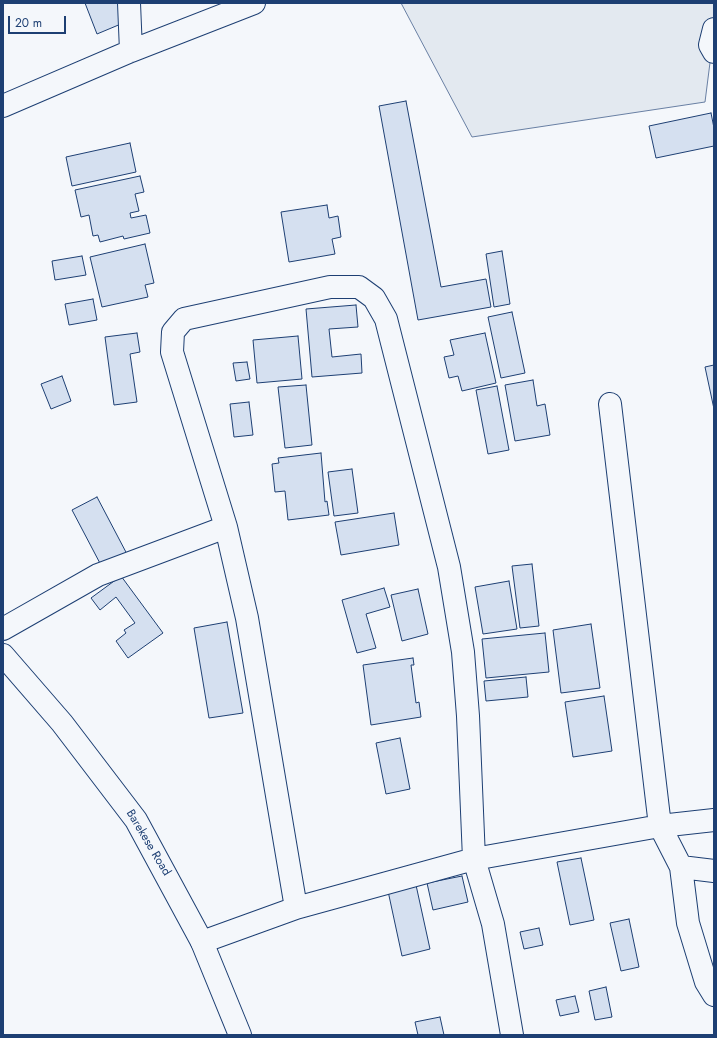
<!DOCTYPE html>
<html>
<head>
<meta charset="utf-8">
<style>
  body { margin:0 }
  #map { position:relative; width:717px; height:1038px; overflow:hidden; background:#f4f7fb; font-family:Jost,sans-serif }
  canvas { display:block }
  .frame { position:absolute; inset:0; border:4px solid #1d3f73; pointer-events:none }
  .scale { position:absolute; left:8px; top:16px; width:58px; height:18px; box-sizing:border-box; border:2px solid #1d3f73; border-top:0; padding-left:5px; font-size:12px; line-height:14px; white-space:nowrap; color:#1d3f73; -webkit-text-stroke:3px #f4f7fb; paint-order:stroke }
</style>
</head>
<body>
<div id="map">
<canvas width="717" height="1038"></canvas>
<div class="frame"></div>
<div class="scale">20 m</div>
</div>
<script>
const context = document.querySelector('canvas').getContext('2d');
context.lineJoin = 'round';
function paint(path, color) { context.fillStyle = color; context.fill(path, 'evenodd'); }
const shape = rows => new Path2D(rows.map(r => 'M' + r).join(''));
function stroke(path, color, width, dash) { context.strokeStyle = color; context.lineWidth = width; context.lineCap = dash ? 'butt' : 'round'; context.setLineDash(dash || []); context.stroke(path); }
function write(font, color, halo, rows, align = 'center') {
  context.font = font + ' Jost,sans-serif'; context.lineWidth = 3; context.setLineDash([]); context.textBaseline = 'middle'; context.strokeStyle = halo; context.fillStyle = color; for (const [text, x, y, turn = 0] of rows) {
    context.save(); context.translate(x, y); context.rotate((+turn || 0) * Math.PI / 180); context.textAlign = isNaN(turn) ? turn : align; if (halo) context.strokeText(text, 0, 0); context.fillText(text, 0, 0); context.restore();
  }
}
const green = shape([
  [401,3,714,3,714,31,705,102,472,137,401,3]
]);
paint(green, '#e3e9f0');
stroke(green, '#687fa3', 1);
const building = shape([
  [85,3,121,3,128,21,97,34,85,3],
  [406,101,441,287,486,279,491,307,418,320,379,106,406,101],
  [711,113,714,128,714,146,656,158,649,126,711,113],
  [130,143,136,172,72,186,66,157,130,143],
  [140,176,144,192,135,194,139,211,130,213,131,218,146,215,150,233,124,239,123,236,100,242,98,235,93,236,89,215,81,217,75,190,140,176],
  [327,205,329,218,338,216,341,237,332,239,335,254,289,262,281,212,327,205],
  [145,244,154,283,145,285,148,297,102,307,90,257,145,244],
  [502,251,510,304,494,307,486,254,502,251],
  [82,256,86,275,55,280,52,261,82,256],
  [93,299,97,320,69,325,65,304,93,299],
  [356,305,358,327,329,329,332,357,361,354,362,373,312,377,306,309,356,305],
  [512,312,525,373,501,378,488,317,512,312],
  [137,333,140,352,130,354,137,402,114,405,105,337,137,333],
  [485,333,496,383,462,391,458,376,449,378,444,357,454,355,450,340,485,333],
  [298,336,302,379,257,383,253,340,298,336],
  [247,362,250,379,236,381,233,363,247,362],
  [714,365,714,409,705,367,714,365],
  [62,376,71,401,51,409,41,384,62,376],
  [533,380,537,406,545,404,550,435,515,441,505,385,533,380],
  [306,385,312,445,285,448,278,387,306,385],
  [497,386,509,450,488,454,476,390,497,386],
  [249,402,253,435,234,437,230,404,249,402],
  [321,453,325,502,327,501,329,515,288,520,285,491,275,492,272,464,279,463,278,458,321,453],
  [352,469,358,513,334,516,328,472,352,469],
  [97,497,128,556,103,569,72,510,97,497],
  [394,513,399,545,341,555,335,522,394,513],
  [532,564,539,626,520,628,512,566,532,564],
  [121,576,163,633,128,658,116,641,126,633,124,630,135,623,116,597,100,610,91,598,121,576],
  [509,581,517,629,483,634,475,587,509,581],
  [384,588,390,607,366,614,376,648,357,653,342,600,384,588],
  [418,589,428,634,402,641,391,595,418,589],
  [227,622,243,713,209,718,194,628,227,622],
  [591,624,600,688,561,693,553,630,591,624],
  [545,633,549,672,486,678,482,639,545,633],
  [413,658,414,665,411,665,416,703,419,702,421,717,371,725,363,665,413,658],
  [526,677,528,697,486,701,484,681,526,677],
  [604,696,612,751,573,757,565,702,604,696],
  [400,738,410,789,386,794,376,743,400,738],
  [581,858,594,920,570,925,557,862,581,858],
  [462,876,468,902,433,910,427,883,462,876],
  [416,885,430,949,402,956,388,891,416,885],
  [629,919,639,967,621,971,610,923,629,919],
  [539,928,543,945,524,949,520,932,539,928],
  [606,987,612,1017,595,1020,589,991,606,987],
  [575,996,579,1012,560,1016,556,1000,575,996],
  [440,1017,444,1035,418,1035,415,1022,440,1017]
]);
paint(building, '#d5e0f0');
stroke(building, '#1d3f73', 1);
const minor = shape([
  [129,3,131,51],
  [714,29,710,45,714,52],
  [3,106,131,51,254,3],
  [610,404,660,826,681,867,688,923,706,982,714,995],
  [3,629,98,575,226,527],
  [681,867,714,871],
  [296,908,247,618,226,527,172,352,173,332,184,319,330,287,359,287,374,298,386,319,449,567,463,652,468,716,474,859,493,924,512,1035],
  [202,942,296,908,474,859,660,826,714,820]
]);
const major = shape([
  [3,655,62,723,136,820,202,942,240,1035]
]);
stroke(minor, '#1d3f73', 24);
stroke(major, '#1d3f73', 24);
stroke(minor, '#f4f7fb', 22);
stroke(major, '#f4f7fb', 22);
write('12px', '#1d3f73', '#f4f7fb', [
  ["Barekese Road",148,843,59]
]);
</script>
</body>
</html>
